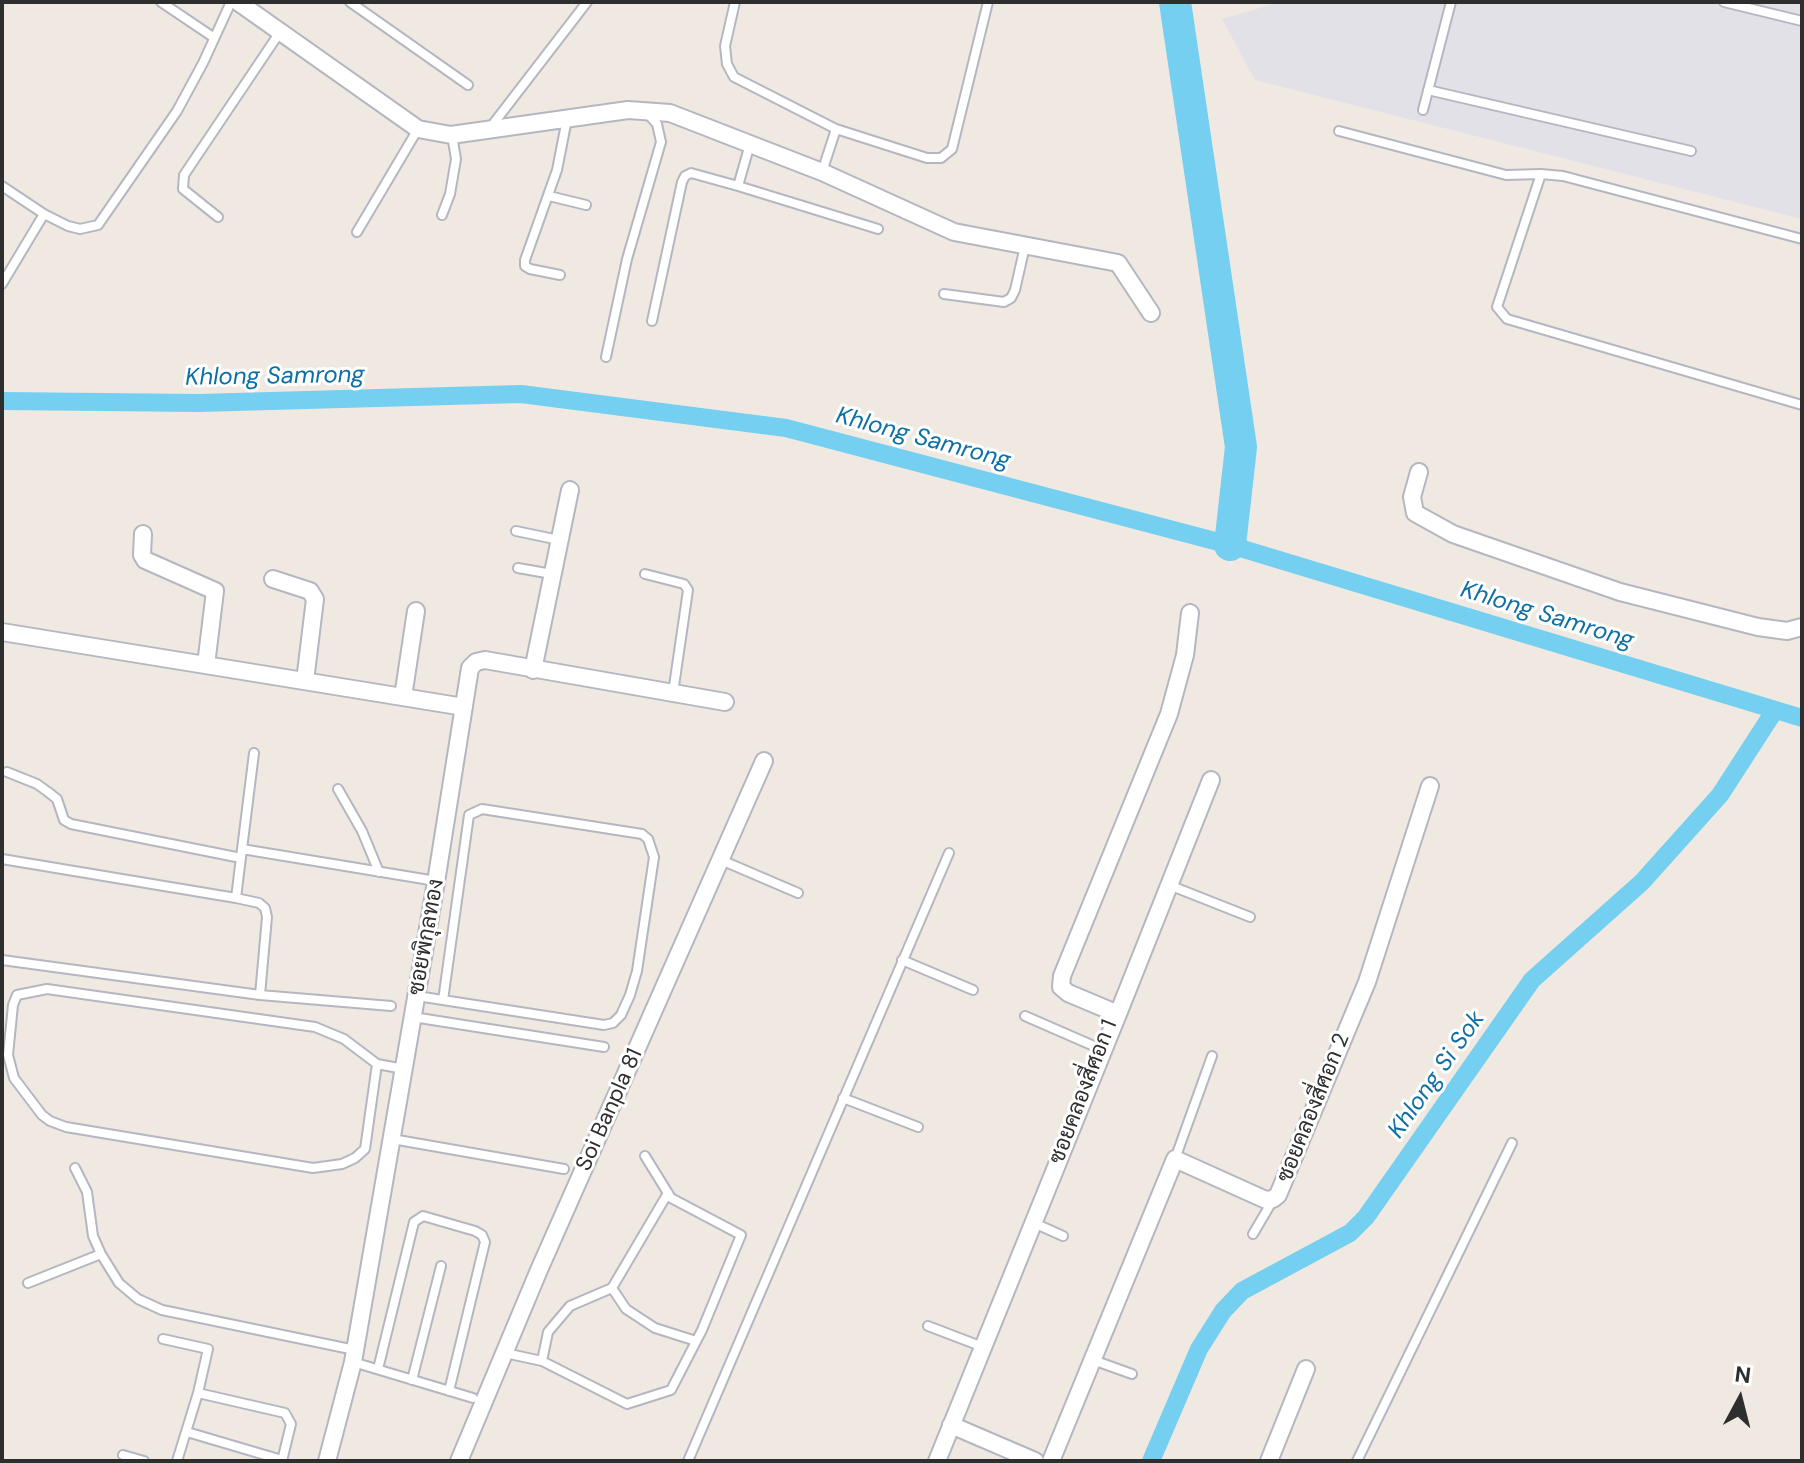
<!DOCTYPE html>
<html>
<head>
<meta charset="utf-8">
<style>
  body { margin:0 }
  #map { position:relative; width:1804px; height:1463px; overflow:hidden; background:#efe9e1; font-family:"DM Sans",sans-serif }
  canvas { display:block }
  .frame { position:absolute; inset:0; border:4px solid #2e2e2e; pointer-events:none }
  .north { position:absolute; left:1700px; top:1359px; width:80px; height:80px; -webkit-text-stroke:6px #fff; paint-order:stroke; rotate:7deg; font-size:22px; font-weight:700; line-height:32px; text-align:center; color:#2e2e2e }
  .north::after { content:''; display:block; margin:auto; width:28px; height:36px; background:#2e2e2e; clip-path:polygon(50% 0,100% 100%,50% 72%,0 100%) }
</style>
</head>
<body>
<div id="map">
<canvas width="1804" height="1463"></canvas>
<div class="frame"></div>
<div class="north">N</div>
</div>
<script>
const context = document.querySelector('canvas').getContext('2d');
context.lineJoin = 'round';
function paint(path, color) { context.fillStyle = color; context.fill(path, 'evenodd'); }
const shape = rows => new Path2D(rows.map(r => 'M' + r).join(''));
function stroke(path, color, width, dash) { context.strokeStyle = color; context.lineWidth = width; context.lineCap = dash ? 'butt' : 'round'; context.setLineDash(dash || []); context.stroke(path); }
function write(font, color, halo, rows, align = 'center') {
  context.font = font + ' "DM Sans",Sarabun,sans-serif'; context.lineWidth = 6; context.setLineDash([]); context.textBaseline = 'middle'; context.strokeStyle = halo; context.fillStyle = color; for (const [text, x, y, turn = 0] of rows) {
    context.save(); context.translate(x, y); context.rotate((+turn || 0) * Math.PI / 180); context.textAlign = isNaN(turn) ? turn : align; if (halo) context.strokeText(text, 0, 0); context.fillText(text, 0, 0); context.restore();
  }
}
paint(shape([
  [1280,2,1802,2,1802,219,1255,80,1222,19]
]), '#e3e1e8');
stroke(shape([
  [2,401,199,403,521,394,786,428,1230,545,1802,718],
  [1151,1461,1199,1349,1223,1311,1242,1291,1350,1233,1366,1217,1532,980,1642,882,1720,795,1775,710]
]), '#75cff0', 18);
stroke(shape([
  [1175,2,1241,447,1230,545]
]), '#75cff0', 32);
const lane = shape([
  [161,2,213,37],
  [350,2,468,85],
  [735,2,725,46,727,64,734,77,836,129],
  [1724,2,1802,21],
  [1428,90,1691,151],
  [1423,110,1451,2],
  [490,128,587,2],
  [1339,131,1506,175,1541,174,1563,176,1802,239],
  [750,144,738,186,878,229],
  [822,172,836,129,927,158,941,158,952,149,988,2],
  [1541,174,1497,307,1507,319,1802,405],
  [2,186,44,214,68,226,80,229,98,225,177,111,203,63,231,2],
  [549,196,586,205],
  [442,215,450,194,456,159,452,135],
  [218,217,183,189,184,175,280,32],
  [357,232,418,129],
  [560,275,530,269,525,266,525,260,557,170,567,119],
  [2,284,44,214],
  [944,294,1004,302,1011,298,1015,290,1025,246],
  [652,321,682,182,685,176,691,173,738,186],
  [606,357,627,259,661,142,657,124,648,114],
  [516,531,559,540],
  [518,568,552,574],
  [645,574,684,584,688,590,673,693],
  [7,772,37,784,48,792,57,799,64,820,71,824,241,858],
  [338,789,362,831,379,872],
  [242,849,254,753],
  [2,859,236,898,242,849,436,881],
  [721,860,798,893],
  [1169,885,1250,917],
  [236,898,259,903,265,908,267,917,260,995],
  [2,960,260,995,391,1006],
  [902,960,973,990],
  [417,996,604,1025,613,1023,621,1015,630,995,637,971,654,857,648,839,642,834,482,809,469,815,443,1000],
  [1025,1016,1103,1050],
  [413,1017,604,1047],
  [377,1064,365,1149,355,1158,342,1164,313,1168,66,1127,50,1121,42,1115,14,1078,8,1055,13,1005,17,995,47,989,315,1027,344,1039,377,1064,404,1069],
  [843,1098,918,1127],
  [392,1139,564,1169],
  [1175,1159,1212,1056],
  [75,1168,87,1192,93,1236,101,1254,119,1283,138,1299,162,1310,355,1350],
  [1034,1223,1063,1236],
  [1253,1234,1273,1200],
  [28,1283,101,1254],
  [612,1288,626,1309,655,1328,696,1341],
  [928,1326,983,1347],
  [163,1339,208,1349,198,1393],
  [505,1353,542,1361,627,1404,671,1390,702,1330,741,1235,671,1198,645,1156],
  [1093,1360,1132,1374],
  [542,1361,548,1332,570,1306,612,1288,668,1193],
  [353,1362,473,1398],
  [378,1369,414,1222,423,1216,475,1231,482,1235,485,1242,449,1391],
  [412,1380,441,1266],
  [187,1432,282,1460],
  [123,1455,144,1461],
  [177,1461,198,1393,285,1413,291,1424,282,1461],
  [688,1461,949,853],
  [1357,1461,1512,1143]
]);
const street = shape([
  [238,2,418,129,451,135,628,110,670,113,822,172,954,232,1118,263,1151,313],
  [1419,472,1412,497,1415,513,1453,534,1620,592,1758,627,1787,631,1802,627],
  [143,534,142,555,145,560,215,591,206,665],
  [273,579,310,591,315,599,305,681],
  [2,632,464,707],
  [533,670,570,490],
  [403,697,416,611],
  [1118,1014,1211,780],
  [951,1425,1035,1461],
  [327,1461,353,1362,436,882,470,668,476,662,485,660,725,702],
  [459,1461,539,1270,764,761],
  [937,1461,1118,1014,1068,993,1061,987,1062,976,1169,714,1185,655,1190,613],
  [1051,1461,1175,1159,1266,1200,1273,1199,1278,1195,1367,982,1430,786],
  [1269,1461,1306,1369]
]);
stroke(lane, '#b4b7c1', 12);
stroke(street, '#b4b7c1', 20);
stroke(lane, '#fff', 8);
stroke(street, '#fff', 16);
write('22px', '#2e2e2e', '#fff', [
  ["ซอยพิกุลทอง",427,937,-80],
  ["ซอยคลองสี่ศอก 1",1084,1092,-69],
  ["ซอยคลองสี่ศอก 2",1314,1108,-68],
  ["Soi Banpla 81",610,1110,-66]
]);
write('italic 24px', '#0d6fa3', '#fff', [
  ["Khlong Samrong",275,377,-1],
  ["Khlong Samrong",923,439,15],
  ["Khlong Samrong",1547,616,17],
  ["Khlong Si Sok",1437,1075,-55]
]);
</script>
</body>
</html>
